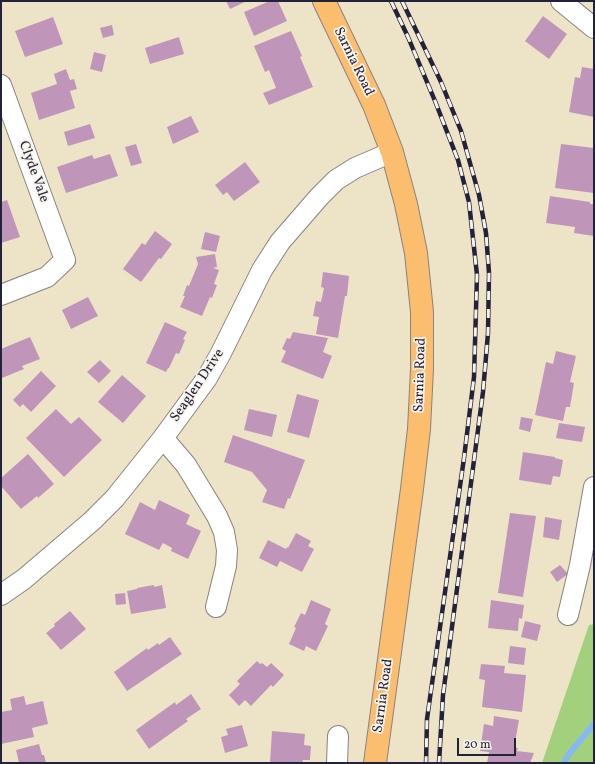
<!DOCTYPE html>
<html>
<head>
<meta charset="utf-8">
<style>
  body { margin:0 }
  #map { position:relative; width:595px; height:764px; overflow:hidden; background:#ede4c7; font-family:Vollkorn,serif }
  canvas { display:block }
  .frame { position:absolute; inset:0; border:2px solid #22223b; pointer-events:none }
  .scale { position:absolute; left:457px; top:738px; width:59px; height:18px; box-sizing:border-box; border:2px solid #22223b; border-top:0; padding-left:5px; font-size:12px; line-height:14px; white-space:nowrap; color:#22223b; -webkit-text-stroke:3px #f7f3e8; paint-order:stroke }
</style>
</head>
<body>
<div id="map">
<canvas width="595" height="764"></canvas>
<div class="frame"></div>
<div class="scale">20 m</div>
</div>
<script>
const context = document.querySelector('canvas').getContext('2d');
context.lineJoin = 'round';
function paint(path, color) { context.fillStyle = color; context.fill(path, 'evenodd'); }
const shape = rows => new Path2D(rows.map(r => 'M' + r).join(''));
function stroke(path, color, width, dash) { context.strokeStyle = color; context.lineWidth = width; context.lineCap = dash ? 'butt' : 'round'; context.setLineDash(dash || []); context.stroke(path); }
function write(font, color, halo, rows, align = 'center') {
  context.font = font + ' Vollkorn,serif'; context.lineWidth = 3.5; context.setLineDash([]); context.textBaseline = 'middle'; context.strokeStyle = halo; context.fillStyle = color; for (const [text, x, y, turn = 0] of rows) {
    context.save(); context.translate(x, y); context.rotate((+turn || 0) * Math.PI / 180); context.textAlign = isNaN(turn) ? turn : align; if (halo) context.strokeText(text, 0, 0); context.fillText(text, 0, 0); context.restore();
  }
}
paint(shape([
  [594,624,594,763,542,763,589,625]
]), '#a2d07d');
stroke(shape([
  [564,763,568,755,594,724]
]), '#86b8f3', 6);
paint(shape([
  [226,1,247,1,230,9],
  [270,1,278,1,287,21,254,36,244,12],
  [543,16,567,34,549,59,525,41],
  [53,17,63,44,25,57,15,31],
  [112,25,114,35,103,38,100,28],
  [291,31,302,56,300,57,313,87,269,105,263,93,276,88,269,70,265,72,254,46],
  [179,37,184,54,150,64,145,48],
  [94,52,106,55,102,72,90,69],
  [582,67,594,69,594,117,569,112,575,77,580,78],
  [66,69,70,80,74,79,77,89,70,91,75,108,39,120,31,93,57,84,54,74],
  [191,116,199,132,173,144,167,127],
  [90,124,95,138,68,146,64,132],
  [136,144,142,163,131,166,125,147],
  [561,144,594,148,594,193,555,188],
  [110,154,118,176,66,193,57,167,92,155,94,159],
  [245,162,260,182,234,201,227,192,223,195,215,185],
  [550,196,590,202,590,204,594,204,594,236,574,233,575,227,546,223],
  [7,200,20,237,1,243,1,202],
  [155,231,172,244,161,259,159,258,141,282,123,269,142,243,145,245],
  [205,232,220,236,216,252,201,249],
  [215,254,217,267,213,268,219,270,214,284,217,285,212,298,210,297,202,316,180,307,185,296,183,296,187,285,189,286,198,264,196,257],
  [323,272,349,276,347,296,345,296,338,338,316,334,319,317,313,316,316,301,321,302,324,288,321,287],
  [88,297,98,316,71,329,62,310],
  [165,322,187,332,183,339,185,340,179,354,176,353,169,368,168,368,166,372,146,363],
  [293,332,328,338,323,352,332,356,323,379,281,362,286,351,282,349,287,338,290,339],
  [30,337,40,359,22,366,24,369,2,378,1,374,1,349],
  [556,351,576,356,570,382,574,383,570,407,566,407,563,421,535,415,546,362,553,364],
  [100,360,111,371,99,383,87,372],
  [41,371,56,386,31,412,23,404,20,407,13,400],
  [122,375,146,396,123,423,98,402],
  [297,394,319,400,309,438,287,432],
  [56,409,71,424,79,417,102,440,64,477,26,438],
  [249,409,277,415,272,437,244,430],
  [521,417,533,419,530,432,519,429],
  [559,423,585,427,582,442,556,438],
  [233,435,305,460,290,499,288,498,284,509,262,502,267,490,252,472,224,462],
  [523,452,555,457,555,458,563,460,560,477,553,476,551,485,519,480],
  [28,454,54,484,38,498,37,496,21,509,1,486,1,478],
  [159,500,190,515,186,524,201,531,188,559,171,551,172,548,163,543,159,550,125,534,140,502,155,510],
  [510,513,536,516,523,597,498,593],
  [545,517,562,520,559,540,543,537],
  [296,533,311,541,308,546,314,549,302,572,280,561,277,567,259,558,268,540,286,549,287,547,288,548],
  [560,565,568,574,557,582,550,572],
  [154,585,154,587,162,585,166,608,131,614,127,591,137,589,137,588],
  [125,593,126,604,116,605,115,594],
  [311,600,331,609,325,624,328,626,316,651,306,646,304,651,289,644,296,628,294,627,301,613,305,615],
  [491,600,524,605,522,619,519,618,518,631,488,628],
  [70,611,86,629,61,650,46,633,55,626,54,624],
  [525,621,541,625,537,641,521,637],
  [170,637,182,654,127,691,114,672,147,648,148,650,158,643,159,645],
  [510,646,526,648,524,665,508,663],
  [257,661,260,664,262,663,267,667,271,663,284,675,273,687,271,685,251,706,245,700,239,706,229,695,240,684,237,681],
  [481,664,505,666,504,673,526,675,522,712,482,707,485,680,479,679],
  [191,694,201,709,186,719,188,721,149,749,136,730,175,702,176,705],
  [24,696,26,705,43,701,48,724,32,728,34,737,1,744,1,712,12,710,10,699],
  [494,716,519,720,514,748,518,748,517,751,534,753,530,763,487,763,489,752,480,751,484,724,493,726],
  [242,725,248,746,225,753,221,737,228,735,226,729],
  [272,731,305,734,304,745,311,746,310,760,303,760,302,763,270,763],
  [39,744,42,755,44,755,46,763,19,763,16,750]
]), '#bf96ba');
const minor = shape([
  [561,1,594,28],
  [1,85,65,260,47,277,1,295],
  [163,438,186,465,217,516,224,532,227,550,226,566,216,607],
  [1,595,24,579,92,521,115,498,163,438,207,378,221,353,262,270,280,242,319,197,336,180,355,168,392,152],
  [568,615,580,565,594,487],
  [337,763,338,736]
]);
const major = shape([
  [324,1,374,105,392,152,406,204,416,253,422,312,422,369,419,429,412,489,375,763]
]);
stroke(minor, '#888381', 22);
stroke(major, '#888381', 24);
stroke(minor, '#fff', 20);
stroke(major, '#fbbd6e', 22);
const rail = shape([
  [391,1,408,37,435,101,458,160,469,202,477,275,474,377,464,458,427,719,426,763],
  [402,1,441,82,461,131,479,195,486,233,489,273,488,333,483,392,443,695,439,763]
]);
stroke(rail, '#22223b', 4.5);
stroke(rail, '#f7f3e8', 3, [9]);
write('14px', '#22223b', '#f7f3e8', [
  ["Sarnia Road",353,62,64],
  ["Clyde Vale",33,172,70],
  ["Sarnia Road",421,375,-88],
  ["Seaglen Drive",198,386,-56],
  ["Sarnia Road",384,696,-82]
]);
</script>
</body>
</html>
